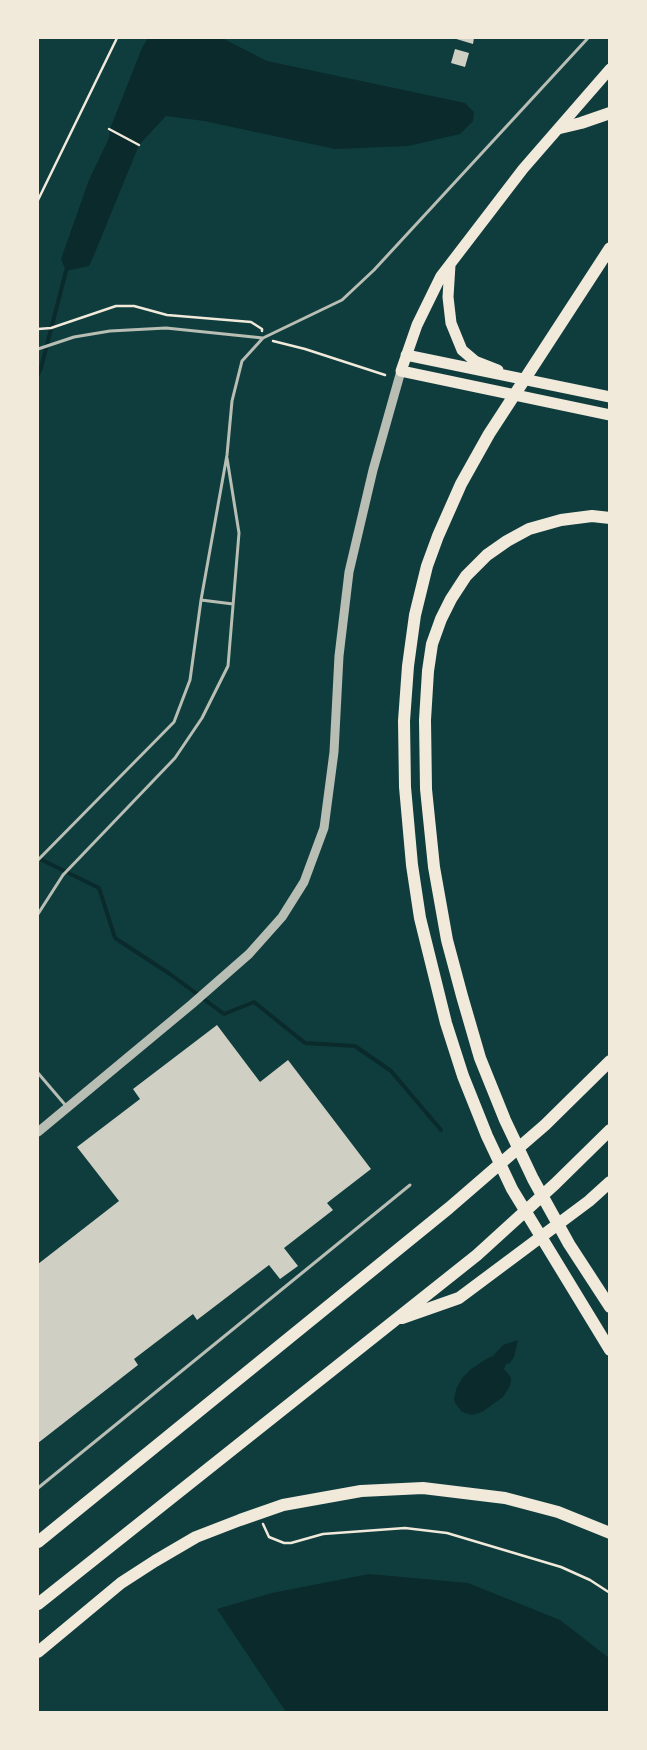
<!DOCTYPE html>
<html>
<head>
<meta charset="utf-8">
<style>
  body { margin:0 }
  #map { position:relative; width:647px; height:1750px; overflow:hidden; background:#0f3d3e; font-family:Signika,sans-serif }
  canvas { display:block }
  .frame { position:absolute; inset:0; border:39px solid #f1e9da; pointer-events:none }
</style>
</head>
<body>
<div id="map">
<canvas width="647" height="1750"></canvas>
<div class="frame"></div>
</div>
<script>
const context = document.querySelector('canvas').getContext('2d');
context.lineJoin = 'round';
function paint(path, color) { context.fillStyle = color; context.fill(path, 'evenodd'); }
const shape = rows => new Path2D(rows.map(r => 'M' + r).join(''));
function stroke(path, color, width, dash) { context.strokeStyle = color; context.lineWidth = width; context.lineCap = dash ? 'butt' : 'round'; context.setLineDash(dash || []); context.stroke(path); }
paint(shape([
  [148,38,222,38,267,61,465,103,474,112,473,121,460,134,408,146,335,149,204,121,166,116,139,145,94,255,89,266,66,271,61,259,89,180,109,138,110,129,142,48],
  [518,1340,514,1357,510,1363,506,1364,504,1369,510,1376,511,1379,510,1386,503,1397,482,1412,472,1415,462,1412,455,1403,454,1398,457,1387,463,1377,471,1369,488,1358,493,1356,503,1345],
  [369,1574,468,1583,560,1620,609,1658,609,1712,286,1712,217,1609,272,1593]
]), '#0a2a2b');
stroke(shape([
  [38,374,41,368,66,271],
  [38,858,99,888,115,938,170,974,224,1014,254,1002,305,1043,355,1046,391,1071,441,1130]
]), '#0a2a2b', 4);
paint(shape([
  [453,38,474,38,473,44],
  [455,49,469,53,465,67,451,63],
  [217,1025,260,1082,288,1060,371,1169,327,1203,333,1210,284,1248,298,1266,280,1279,269,1265,197,1320,193,1314,134,1359,138,1365,38,1443,38,1264,119,1201,77,1147,140,1099,133,1089]
]), '#cfcfc3');
stroke(shape([
  [109,129,139,145],
  [38,200,117,38],
  [38,329,51,328,116,306,134,306,167,315,251,322,262,329,262,331],
  [273,341,305,349,385,375],
  [263,1524,269,1537,284,1543,291,1543,323,1534,405,1528,447,1533,561,1567,590,1580,610,1593]
]), '#f1e9da', 2.5);
stroke(shape([
  [38,349,74,337,110,331,166,328,263,338],
  [201,600,233,604],
  [38,860,174,722,190,680,201,600,227,455,232,401,242,361,263,338,342,300,374,270,588,38],
  [38,914,63,875,175,758,202,718,228,666,239,533,227,458],
  [38,1073,67,1107],
  [38,1488,410,1185]
]), '#b8beb3', 3);
stroke(shape([
  [38,1132,192,1004,249,954,282,917,304,882,324,828,334,752,339,656,349,572,373,470,401,371]
]), '#b8beb3', 9);
stroke(shape([
  [610,69,523,169,441,276,417,325,401,371,610,415],
  [450,265,448,297,451,323,462,350,475,361,498,370],
  [406,355,610,397]
]), '#f1e9da', 11);
stroke(shape([
  [560,128,581,123,610,113],
  [610,248,489,434,461,484,438,536,427,566,415,615,408,666,404,721,405,787,412,865,420,918,446,1023,463,1076,487,1136,512,1189,610,1350],
  [610,518,592,516,561,520,529,529,507,541,487,555,466,576,451,599,441,619,432,644,428,671,425,720,426,789,434,867,447,940,462,996,480,1058,505,1120,533,1179,569,1244,610,1307],
  [402,1318,459,1298,589,1201,610,1182],
  [38,1542,449,1208,545,1125,610,1061],
  [38,1604,477,1255,555,1184,610,1130],
  [38,1652,121,1583,155,1561,196,1537,240,1520,283,1505,361,1491,423,1488,505,1498,558,1512,610,1533]
]), '#f1e9da', 12);
</script>
</body>
</html>
